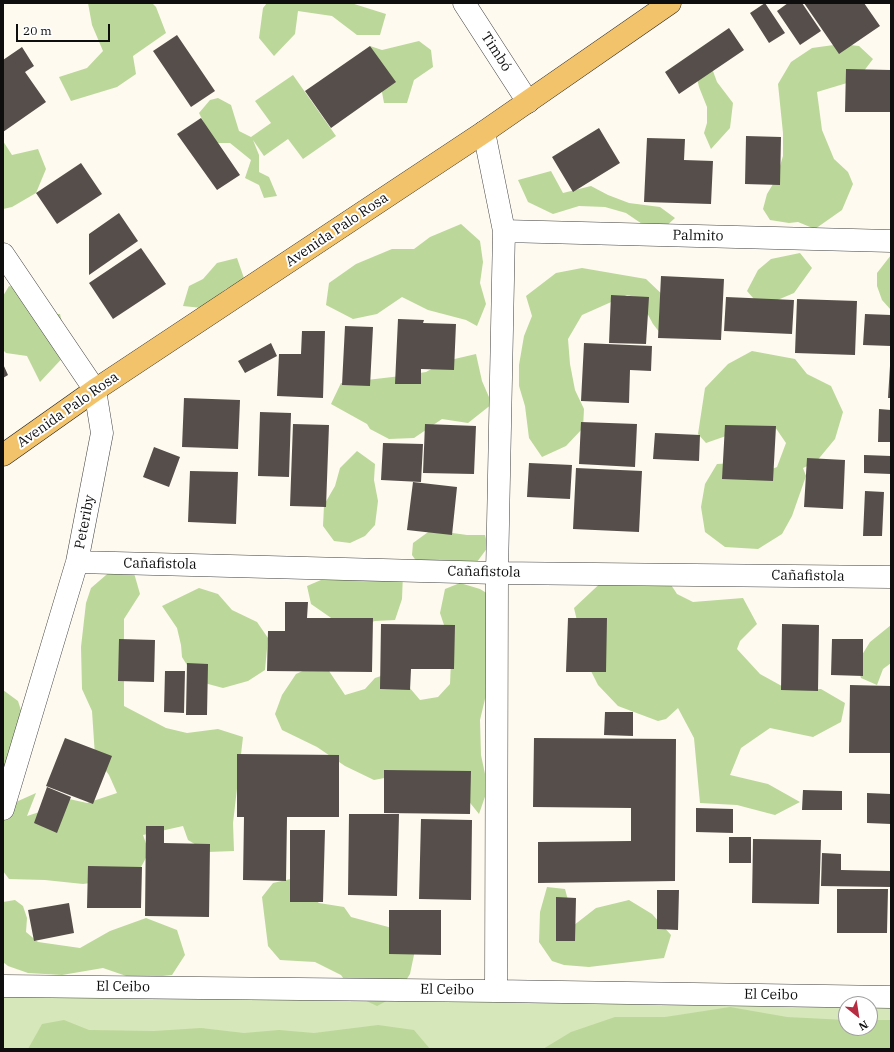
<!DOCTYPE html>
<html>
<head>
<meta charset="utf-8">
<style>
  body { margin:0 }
  #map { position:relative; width:894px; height:1052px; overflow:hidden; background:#fefaef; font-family:"IBM Plex Serif",serif }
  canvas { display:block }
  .frame { position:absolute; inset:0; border:4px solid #0e0e0e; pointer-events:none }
  .north { position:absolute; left:838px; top:996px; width:40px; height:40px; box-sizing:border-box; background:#fff; border:1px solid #9f9f9f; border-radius:50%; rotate:150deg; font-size:11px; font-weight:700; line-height:16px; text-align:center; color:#0e0e0e }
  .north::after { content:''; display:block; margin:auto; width:14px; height:18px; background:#b72c41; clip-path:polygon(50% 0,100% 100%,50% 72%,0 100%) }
  .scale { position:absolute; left:16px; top:24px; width:94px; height:18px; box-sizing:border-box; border:2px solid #0e0e0e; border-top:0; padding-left:5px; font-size:12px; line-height:14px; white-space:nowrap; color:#0e0e0e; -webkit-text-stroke:3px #fff; paint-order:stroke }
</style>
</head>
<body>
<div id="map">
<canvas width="894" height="1052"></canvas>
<div class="frame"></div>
<div class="north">N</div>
<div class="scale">20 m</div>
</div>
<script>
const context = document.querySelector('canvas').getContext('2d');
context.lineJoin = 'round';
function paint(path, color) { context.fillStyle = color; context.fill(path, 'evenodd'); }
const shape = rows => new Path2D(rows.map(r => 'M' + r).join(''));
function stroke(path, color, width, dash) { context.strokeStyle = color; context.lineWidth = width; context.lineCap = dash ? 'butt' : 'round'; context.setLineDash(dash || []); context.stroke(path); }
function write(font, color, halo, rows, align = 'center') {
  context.font = font + ' "IBM Plex Serif",serif'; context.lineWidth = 4; context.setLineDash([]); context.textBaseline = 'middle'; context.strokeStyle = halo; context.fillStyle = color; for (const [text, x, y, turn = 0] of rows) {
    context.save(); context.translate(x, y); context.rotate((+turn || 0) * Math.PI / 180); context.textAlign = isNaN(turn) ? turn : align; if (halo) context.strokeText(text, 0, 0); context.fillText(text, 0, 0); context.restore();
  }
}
paint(shape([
  [3,986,891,997,891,1049,3,1049],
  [846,1004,870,1004,870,1028,846,1028]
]), '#d6e7ba');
paint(shape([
  [88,3,152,3,156,7,166,33,133,56,136,74,117,87,71,101,59,77,87,68,103,51,92,25],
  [267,3,351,3,386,14,380,35,357,35,332,16,298,11,295,34,274,56,259,38,263,8],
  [419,41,431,50,433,67,414,80,407,103,384,103,377,65,370,46,382,50],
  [841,44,859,46,873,59,857,80,817,92,822,130,834,159,848,172,853,184,842,210,815,229,798,222,789,223,770,220,763,209,767,194,776,179,783,156,783,133,778,84,791,62,812,48],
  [710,63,717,82,733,103,730,128,711,149,704,133,707,123,707,107,699,87,695,69],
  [293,75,336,136,303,159,288,139,264,156,253,140,259,155,259,172,269,177,277,196,264,198,259,185,245,178,251,160,230,143,214,143,199,113,210,100,218,98,231,105,239,131,251,137,271,123,255,101],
  [3,141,12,155,38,149,46,169,36,193,12,207,3,209],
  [551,171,563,193,591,186,608,195,629,203,660,207,675,218,663,229,648,228,626,213,605,207,579,206,553,214,528,202,518,180],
  [461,224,480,241,483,262,480,283,486,304,477,326,466,320,428,310,402,297,377,314,353,319,326,305,329,283,356,264,392,249,414,249,430,237],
  [800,253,812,268,794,293,761,307,747,291,758,270,771,259],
  [891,255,891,310,882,300,877,286,877,273],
  [237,258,245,281,226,289,202,308,183,306,189,286,203,279,217,263],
  [582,268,646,279,666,298,664,338,653,324,639,298,627,295,582,315,568,339,570,364,575,390,584,409,583,428,566,446,542,457,529,438,525,406,519,386,519,365,524,336,532,316,526,296,556,273],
  [9,286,27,290,32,314,60,314,69,351,40,382,27,356,6,353,3,350,3,296],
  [752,351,795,359,807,374,831,386,843,412,835,439,816,462,803,468,806,476,792,516,782,534,758,549,725,547,705,532,701,507,705,484,717,464,734,463,745,480,777,467,786,443,775,427,746,429,706,443,698,434,705,388,728,364],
  [476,354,482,381,492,404,468,423,442,419,414,438,389,439,370,429,367,424,331,404,341,383,401,376,426,372,446,361],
  [357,451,375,464,374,480,378,501,375,525,365,536,350,543,334,541,323,526,324,505,335,486,340,468],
  [431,530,467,535,485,535,488,547,474,566,419,565,412,555,413,543],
  [120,563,132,566,140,594,124,619,124,706,166,728,187,733,218,729,243,737,233,823,234,851,208,852,188,840,183,826,143,835,149,852,140,869,120,879,83,884,45,880,9,879,3,871,3,820,16,802,36,793,27,816,52,808,69,799,87,803,117,793,109,775,95,756,92,711,82,689,81,647,86,603,91,588],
  [356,565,403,573,402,599,395,620,375,621,359,626,337,622,311,604,307,586],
  [662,571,677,594,693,602,743,598,757,624,740,641,737,649,760,674,789,690,821,689,845,703,841,722,813,737,770,728,741,748,730,775,768,784,800,802,775,815,737,805,700,803,694,738,678,708,666,719,658,721,618,706,598,685,587,663,574,608,608,576],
  [460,583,480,589,493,597,506,668,485,699,480,720,481,755,488,788,479,814,467,799,410,773,374,780,345,766,317,747,282,730,275,714,282,695,296,674,318,664,329,671,345,695,365,689,375,678,390,673,403,680,420,700,438,697,450,684,451,661,448,637,440,613,445,589],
  [199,588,218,594,232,610,257,622,268,638,265,670,248,681,223,688,197,681,182,657,181,645,177,628,162,606],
  [891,625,891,663,883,669,877,685,861,678,857,663,870,642],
  [3,690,18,701,27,729,3,770],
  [295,878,307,893,319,903,344,907,351,917,407,932,415,950,410,974,396,996,377,1006,356,996,341,975,315,962,280,960,268,946,262,897,273,883],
  [547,887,565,889,569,904,569,929,596,908,629,900,652,914,671,935,664,958,589,967,564,965,552,961,539,942,540,912],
  [15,900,23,906,27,918,26,932,38,942,80,948,110,931,146,918,177,930,185,955,172,975,135,979,103,968,62,975,28,973,8,966,3,962,3,902],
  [730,1007,787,1017,846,1020,846,1028,870,1028,870,1020,891,1020,891,1049,543,1049,571,1032,615,1017,665,1017],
  [64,1020,89,1030,154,1031,201,1028,244,1033,279,1030,314,1033,378,1025,414,1030,430,1049,28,1049,42,1024]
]), '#bcd79a');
paint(shape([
  [765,3,785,33,769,43,750,13],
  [788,3,802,3,821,31,800,45,777,11],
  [804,3,864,3,880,26,839,54],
  [729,28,744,50,679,94,665,72],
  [177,35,215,91,191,107,153,51],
  [370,46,396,82,331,128,305,91],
  [22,47,34,66,25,72,46,102,3,132,3,60],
  [846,69,891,70,891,112,845,112],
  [201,118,240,175,217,190,177,134],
  [599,128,620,163,573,192,552,157],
  [746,136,781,137,780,185,745,184],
  [647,138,685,139,684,160,713,161,711,204,644,202],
  [81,163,102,194,57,224,36,193],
  [119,213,138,241,89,275,89,234],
  [141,248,166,284,113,319,89,283],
  [661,276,724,279,721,340,658,338],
  [611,295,649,297,646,344,609,343],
  [726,297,794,300,792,334,724,331],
  [797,299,857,301,855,355,795,353],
  [865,314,891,315,891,346,863,345],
  [398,319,424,320,423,323,456,324,454,370,421,369,421,384,395,384],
  [345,326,373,327,370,386,342,385],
  [302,331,325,331,323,398,277,396,279,354,301,354],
  [271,343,277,356,245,373,238,361],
  [584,343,652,346,651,371,630,370,629,403,581,401],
  [3,364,8,375,3,378],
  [890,366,891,366,891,398,888,398],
  [184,398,240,400,238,449,182,447],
  [879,409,891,410,891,442,878,442],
  [260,412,291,413,289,477,258,476],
  [581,422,637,424,635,467,579,464],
  [293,424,329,425,326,507,290,506],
  [425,424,476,426,474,474,423,473],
  [725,425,776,426,773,481,722,479],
  [655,433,700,435,699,461,653,459],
  [383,443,423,444,421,482,381,480],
  [154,447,180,457,169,487,143,477],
  [864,455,891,456,891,474,864,473],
  [807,458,845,460,843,509,804,507],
  [529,463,572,465,570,499,527,497],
  [576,468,642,471,639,532,573,529],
  [190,471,238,472,236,524,188,522],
  [413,482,457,487,452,535,407,530],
  [865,491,884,492,882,536,863,536],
  [285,602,308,602,307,618,373,618,372,672,267,671,268,631,285,631],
  [568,618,607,618,606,672,566,672],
  [381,624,455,625,454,669,411,669,410,690,380,689],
  [782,624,819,625,818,691,781,690],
  [119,639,155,640,154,682,118,681],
  [832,639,863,639,863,676,831,675],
  [187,663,208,664,207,715,186,715],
  [165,671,185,671,184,713,164,712],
  [850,685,891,686,891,753,849,753],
  [605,712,633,712,633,736,604,735],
  [65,738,112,756,93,804,46,786],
  [534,738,676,739,675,881,538,883,538,842,631,841,631,808,533,807],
  [237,754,339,755,339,817,287,817,286,881,243,880,244,817,237,817],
  [384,770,471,771,470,814,384,813],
  [47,787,71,797,57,833,34,823],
  [803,790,842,791,842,810,802,810],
  [867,793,891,794,891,824,867,823],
  [696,808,733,809,733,833,696,832],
  [349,814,399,814,397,896,348,895],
  [421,819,472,820,471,900,419,899],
  [146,826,164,826,164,843,210,844,209,917,145,916],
  [290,830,325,830,323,902,290,902],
  [729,837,751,837,751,863,729,863],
  [753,839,821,840,819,904,752,903],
  [822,853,841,854,841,870,891,871,891,887,821,886],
  [88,866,142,867,141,908,87,908],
  [837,889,888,889,887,933,837,933],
  [657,890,679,890,678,930,657,929],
  [556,897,576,898,575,941,556,941],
  [69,903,74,933,34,941,28,910],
  [389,910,441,910,441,955,389,954]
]), '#564e4a');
const minor = shape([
  [464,3,528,102],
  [484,132,504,231,497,573,496,991],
  [504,231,891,241],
  [3,254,95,390,102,433,77,562,3,809],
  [77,562,497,573,891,577],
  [3,986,496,991,891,997]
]);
const major = shape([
  [3,455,95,390,484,132,670,3]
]);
stroke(minor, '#414141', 23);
stroke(major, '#1f1f1f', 23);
stroke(minor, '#fff', 22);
stroke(major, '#f2c36b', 22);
write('14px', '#0e0e0e', '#fff', [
  ["Timbó",496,52,57],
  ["Avenida Palo Rosa",337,230,-34],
  ["Palmito",698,236,1],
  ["Avenida Palo Rosa",68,410,-35],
  ["Peteriby",85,522,-79],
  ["Cañafistola",160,564,1],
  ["Cañafistola",484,572,1],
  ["Cañafistola",808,576,1],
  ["El Ceibo",123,987,1],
  ["El Ceibo",447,990,1],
  ["El Ceibo",771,995,1]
]);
</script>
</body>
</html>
